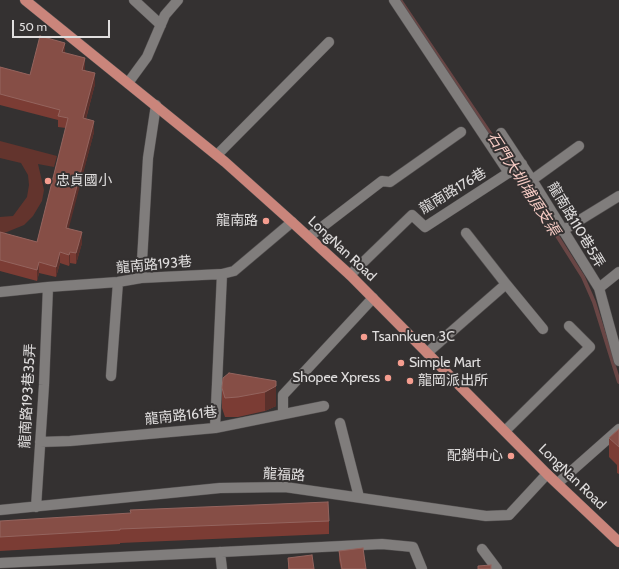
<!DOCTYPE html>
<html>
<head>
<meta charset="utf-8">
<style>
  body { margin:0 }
  #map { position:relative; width:619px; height:569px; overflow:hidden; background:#343131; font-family:Cabin,sans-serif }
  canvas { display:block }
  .scale { position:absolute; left:12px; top:20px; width:98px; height:18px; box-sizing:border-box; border:2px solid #e0dede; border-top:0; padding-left:5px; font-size:12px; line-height:14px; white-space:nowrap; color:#e0dede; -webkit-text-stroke:3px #343131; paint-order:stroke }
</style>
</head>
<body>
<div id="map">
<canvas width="619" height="569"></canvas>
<div class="scale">50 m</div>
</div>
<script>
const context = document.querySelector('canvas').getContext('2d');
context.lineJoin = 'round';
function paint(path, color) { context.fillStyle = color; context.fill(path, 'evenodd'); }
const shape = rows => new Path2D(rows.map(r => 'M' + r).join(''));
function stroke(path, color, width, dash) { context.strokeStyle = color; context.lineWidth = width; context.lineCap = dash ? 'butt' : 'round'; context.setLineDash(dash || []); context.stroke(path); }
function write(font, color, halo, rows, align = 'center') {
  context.font = font + ' Cabin,"Noto Sans TC",sans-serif'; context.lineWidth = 4; context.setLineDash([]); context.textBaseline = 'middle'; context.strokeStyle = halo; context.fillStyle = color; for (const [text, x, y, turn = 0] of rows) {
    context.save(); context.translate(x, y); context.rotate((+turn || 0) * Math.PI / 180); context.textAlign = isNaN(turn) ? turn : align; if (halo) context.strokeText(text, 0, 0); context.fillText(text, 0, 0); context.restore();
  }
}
paint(shape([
  [0,141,57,156,54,167,38,164,44,190,42,201,33,216,24,225,2,234,0,234,0,217,13,216,27,197,29,185,28,175,21,163,0,158]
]), '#63342d');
stroke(shape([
  [400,0,523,182,583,277,594,302,619,382]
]), '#694645', 4);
const minor = shape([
  [134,0,161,25],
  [394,0,509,173],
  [128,83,147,57,165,15,178,0],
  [501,133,532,180,599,288,619,361],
  [217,155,329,42],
  [532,180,579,146],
  [562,231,619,196],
  [309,237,382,181,390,182,461,132],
  [350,275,412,215,425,227,522,164],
  [141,278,148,158,156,105],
  [506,284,543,329],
  [599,288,619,272],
  [0,292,48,287,118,282,141,278,222,274,234,271,292,222],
  [427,353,506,284,466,233],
  [111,376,118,282],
  [283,414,283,395,373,298],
  [340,423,359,497],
  [215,428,222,274],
  [505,431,590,347,569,326],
  [40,442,70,441,215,428,324,406],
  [558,483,619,429],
  [36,507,44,385,48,287],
  [0,510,220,488,285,487,486,516,509,515,547,474],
  [482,549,497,569],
  [220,552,222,569],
  [0,563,382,544,413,547,422,569]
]);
const major = shape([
  [25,0,225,162,292,222,350,275,547,474,619,542]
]);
stroke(minor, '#535050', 11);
stroke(major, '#535050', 11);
stroke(minor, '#807d7c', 10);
stroke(major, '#ca857b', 10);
paint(shape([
  [65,53,85,69,85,70,95,84,86,119,94,132,68,228,82,243,76,264,70,263,69,266,60,263,56,277,39,273,37,281,0,271,0,232,37,242,66,128,58,127,58,120,0,105,0,67,30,75],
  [276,381,276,406,265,411,238,417,225,417,222,408,222,388],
  [619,429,619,474,617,473,617,465,609,457,609,438],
  [0,521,329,521,329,534,120,543,120,544,0,551],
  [339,551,366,569,341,569,339,560],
  [288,558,314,569,288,569]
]), '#7b3c34');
paint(shape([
  [65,43,65,53,62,52],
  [85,58,85,69,82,80,82,70],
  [95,73,95,84,83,129,83,118],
  [94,121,94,132,66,239,66,228],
  [82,232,82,243,76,264,76,253],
  [60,252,60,263,56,277,56,267],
  [70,252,70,263,69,266,69,255],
  [39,262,39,273,37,281,37,270],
  [276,381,276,406,265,411,265,392]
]), '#5a302b');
const building = shape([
  [40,36,65,43,62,52,85,58,82,70,95,73,83,118,94,121,66,228,82,232,76,253,70,252,69,255,60,252,56,267,39,262,37,270,0,260,0,232,37,242,68,118,58,116,60,110,0,94,0,67,30,75,40,36],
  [229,373,276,381,276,386,265,392,238,397,225,398,222,388,223,378,229,373],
  [619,429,619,447,609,438,619,429],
  [328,502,329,521,120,529,120,530,0,537,0,521,131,513,130,510,328,502],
  [363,548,366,569,342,569,339,551,363,548],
  [312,555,314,569,289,569,288,558,312,555],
  [491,565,491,569,478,569,478,566,491,565]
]);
paint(building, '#864e46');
stroke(building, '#94645e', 1);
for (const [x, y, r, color] of [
  [48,181,4,"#f59d8f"],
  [266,221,4,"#f59d8f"],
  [364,337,4,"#f59d8f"],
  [401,363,4,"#f59d8f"],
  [388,378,4,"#f59d8f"],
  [410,381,4,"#f59d8f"],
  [511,456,4,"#f59d8f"]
]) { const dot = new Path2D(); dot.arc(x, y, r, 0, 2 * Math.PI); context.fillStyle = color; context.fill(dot); stroke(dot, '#343131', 1.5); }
write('14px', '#e0dede', '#343131', [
  ["忠貞國小",56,181],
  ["龍南路",258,221,"right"],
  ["Tsannkuen 3C",372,337],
  ["Simple Mart",409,363],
  ["Shopee Xpress",380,378,"right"],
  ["龍岡派出所",418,381],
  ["配銷中心",503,456,"right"]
], 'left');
write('14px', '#e0dede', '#343131', [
  ["龍南路176巷",453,191,-31],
  ["龍南路110巷5弄",576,225,59],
  ["LongNan Road",342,249,43],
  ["龍南路193巷",154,265,-5],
  ["龍南路193巷35弄",28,396,-87],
  ["龍南路161巷",181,416,-6],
  ["龍福路",284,475,3],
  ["LongNan Road",572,477,44]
]);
write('italic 15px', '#f9cdc6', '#343131', [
  ["石門大圳埔頂支渠",523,184,57]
]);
</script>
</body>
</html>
